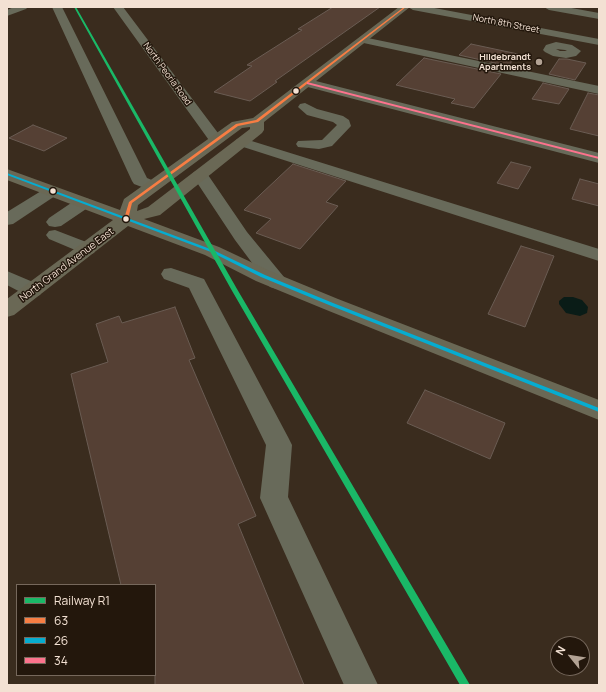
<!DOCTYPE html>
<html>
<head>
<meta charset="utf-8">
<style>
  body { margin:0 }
  #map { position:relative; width:606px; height:692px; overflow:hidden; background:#3a2c1e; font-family:Manrope,sans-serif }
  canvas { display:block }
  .frame { position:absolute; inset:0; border:8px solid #f3e1d3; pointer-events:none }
  .legend { position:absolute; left:16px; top:584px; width:140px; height:92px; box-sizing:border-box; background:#23170c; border:1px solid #76685c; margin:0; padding:5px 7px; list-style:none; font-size:12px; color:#f3e1d3 }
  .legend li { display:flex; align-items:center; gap:8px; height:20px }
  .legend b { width:20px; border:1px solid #76685c }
  .north { position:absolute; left:550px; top:636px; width:40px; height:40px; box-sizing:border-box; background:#23170c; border:1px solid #76685c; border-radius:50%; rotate:300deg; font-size:11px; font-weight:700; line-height:16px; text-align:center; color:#f3e1d3 }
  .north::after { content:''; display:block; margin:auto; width:14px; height:18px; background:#b2a294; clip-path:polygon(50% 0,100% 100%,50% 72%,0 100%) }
</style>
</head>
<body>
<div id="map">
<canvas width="606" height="692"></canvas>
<div class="frame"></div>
<ul class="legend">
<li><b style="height:5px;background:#1ab867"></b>Railway R1</li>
<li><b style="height:5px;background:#f77d43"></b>63</li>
<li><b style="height:5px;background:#06acd0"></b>26</li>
<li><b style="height:5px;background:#fc738d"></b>34</li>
</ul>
<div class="north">N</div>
</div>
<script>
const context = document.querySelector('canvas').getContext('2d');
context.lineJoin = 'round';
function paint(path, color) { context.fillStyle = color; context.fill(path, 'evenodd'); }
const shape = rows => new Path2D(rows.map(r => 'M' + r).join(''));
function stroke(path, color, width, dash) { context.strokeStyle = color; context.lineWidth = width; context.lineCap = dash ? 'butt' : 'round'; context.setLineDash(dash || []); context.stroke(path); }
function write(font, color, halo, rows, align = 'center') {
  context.font = font + ' Manrope,sans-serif'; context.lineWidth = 3; context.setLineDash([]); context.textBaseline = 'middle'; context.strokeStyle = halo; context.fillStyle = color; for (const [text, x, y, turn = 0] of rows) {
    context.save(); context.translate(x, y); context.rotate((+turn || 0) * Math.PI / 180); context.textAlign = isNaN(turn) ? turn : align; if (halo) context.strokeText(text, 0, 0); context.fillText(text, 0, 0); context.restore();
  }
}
paint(shape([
  [564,297,573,297,582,300,588,307,587,313,580,316,566,313,559,304,559,301]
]), '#0a1c17');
const building = shape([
  [333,7,380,7,275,81,277,82,250,101,214,92,252,66,247,65,302,30,298,29,333,7],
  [471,44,518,54,508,66,459,55,471,44],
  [424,58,501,74,474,108,451,103,455,99,396,85,424,58],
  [559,59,567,59,586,63,575,80,549,74,559,59],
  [543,83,569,89,559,104,532,99,543,83],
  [588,93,599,95,599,136,570,129,588,93],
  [33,125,67,138,44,151,9,138,33,125],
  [511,162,531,167,518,189,497,183,511,162],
  [293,164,346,181,326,202,338,206,300,249,256,233,271,219,244,210,293,164],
  [580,179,599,184,599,206,572,199,580,179],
  [521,246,554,256,525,327,488,314,521,246],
  [175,307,195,358,189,360,256,516,238,524,304,685,155,685,155,585,121,585,71,374,108,362,96,324,119,316,122,323,175,307],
  [425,390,505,423,490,459,407,423,425,390]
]);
paint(building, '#554034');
stroke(building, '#6a5c53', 1);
paint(shape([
  [14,7,28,7,26,9,7,16,7,10,14,7],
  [52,7,62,7,147,178,159,183,161,186,159,189,153,191,147,189,134,184,132,181,52,7],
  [113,7,123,7,221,137,223,140,221,143,216,144,211,143,113,7],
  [408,7,429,7,599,39,599,45,413,10,408,7],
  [544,7,566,7,599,13,599,19,549,10,544,7],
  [363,37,599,86,599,94,359,42,357,40,363,37],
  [556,42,572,45,581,51,576,56,566,58,553,56,545,52,543,50,546,45,556,42],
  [556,49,565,50,567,51,560,51,556,49],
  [308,79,599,153,599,163,304,86,302,83,304,80,308,79],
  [305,103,317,109,343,116,349,120,351,126,332,146,319,149,298,147,296,144,298,141,322,140,337,125,333,122,307,115,298,107,300,104,305,103],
  [242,138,599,249,599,261,237,145,235,142,237,139,242,138],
  [200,170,206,172,247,232,284,277,287,282,284,287,277,289,270,287,235,240,192,175,194,172,200,170],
  [52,186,58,188,60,191,58,194,13,224,7,225,7,212,46,188,52,186],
  [83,198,89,199,91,203,89,207,61,226,55,227,49,226,46,222,49,218,77,199,83,198],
  [55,230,94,245,96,249,94,253,87,255,49,239,46,235,49,231,55,230],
  [171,268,204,279,288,437,292,445,288,497,378,685,344,685,260,498,266,445,189,288,164,279,161,274,164,269,171,268],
  [7,271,40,285,43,290,40,295,33,297,26,295,7,285,7,271]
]), '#686a5a');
paint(shape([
  [399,7,410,7,264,122,264,130,262,133,160,215,144,219,219,247,270,271,338,299,599,400,599,420,324,309,256,281,205,255,128,226,14,315,7,317,7,299,113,220,7,180,7,169,120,210,124,199,232,122,253,118,399,7],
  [250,127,250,129,148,207,137,211,138,205,242,128,250,127]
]), '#6a6855');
paint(shape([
  [404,7,406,7,258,122,238,126,132,203,128,219,127,220,125,220,124,219,129,202,236,124,256,120,404,7]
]), '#f77d43');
paint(shape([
  [7,173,213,250,265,275,333,303,599,408,599,412,329,305,261,277,211,252,7,175,7,173]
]), '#06acd0');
paint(shape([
  [307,82,599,157,599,159,307,84,307,82]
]), '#fc738d');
paint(shape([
  [74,7,76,7,237,289,470,685,460,685,231,289,74,7]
]), '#1ab867');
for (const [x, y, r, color] of [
  [539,62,4,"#b2a294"],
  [296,91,3.5,"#f3e1d3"],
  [53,191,3.5,"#f3e1d3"],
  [126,219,3.5,"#f3e1d3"]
]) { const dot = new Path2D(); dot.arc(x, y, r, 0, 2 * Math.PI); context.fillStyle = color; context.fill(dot); stroke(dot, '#23170c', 1.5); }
write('9px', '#f3e1d3', '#23170c', [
  ["North 8th Street",506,24,11],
  ["North Peoria Road",167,74,54]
]);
write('bold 9px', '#f3e1d3', '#23170c', [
  ["Hildebrandt",531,57],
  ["Apartments",531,67]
], 'right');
write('10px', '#f3e1d3', '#23170c', [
  ["North Grand Avenue East",67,265,-37]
]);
</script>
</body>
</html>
